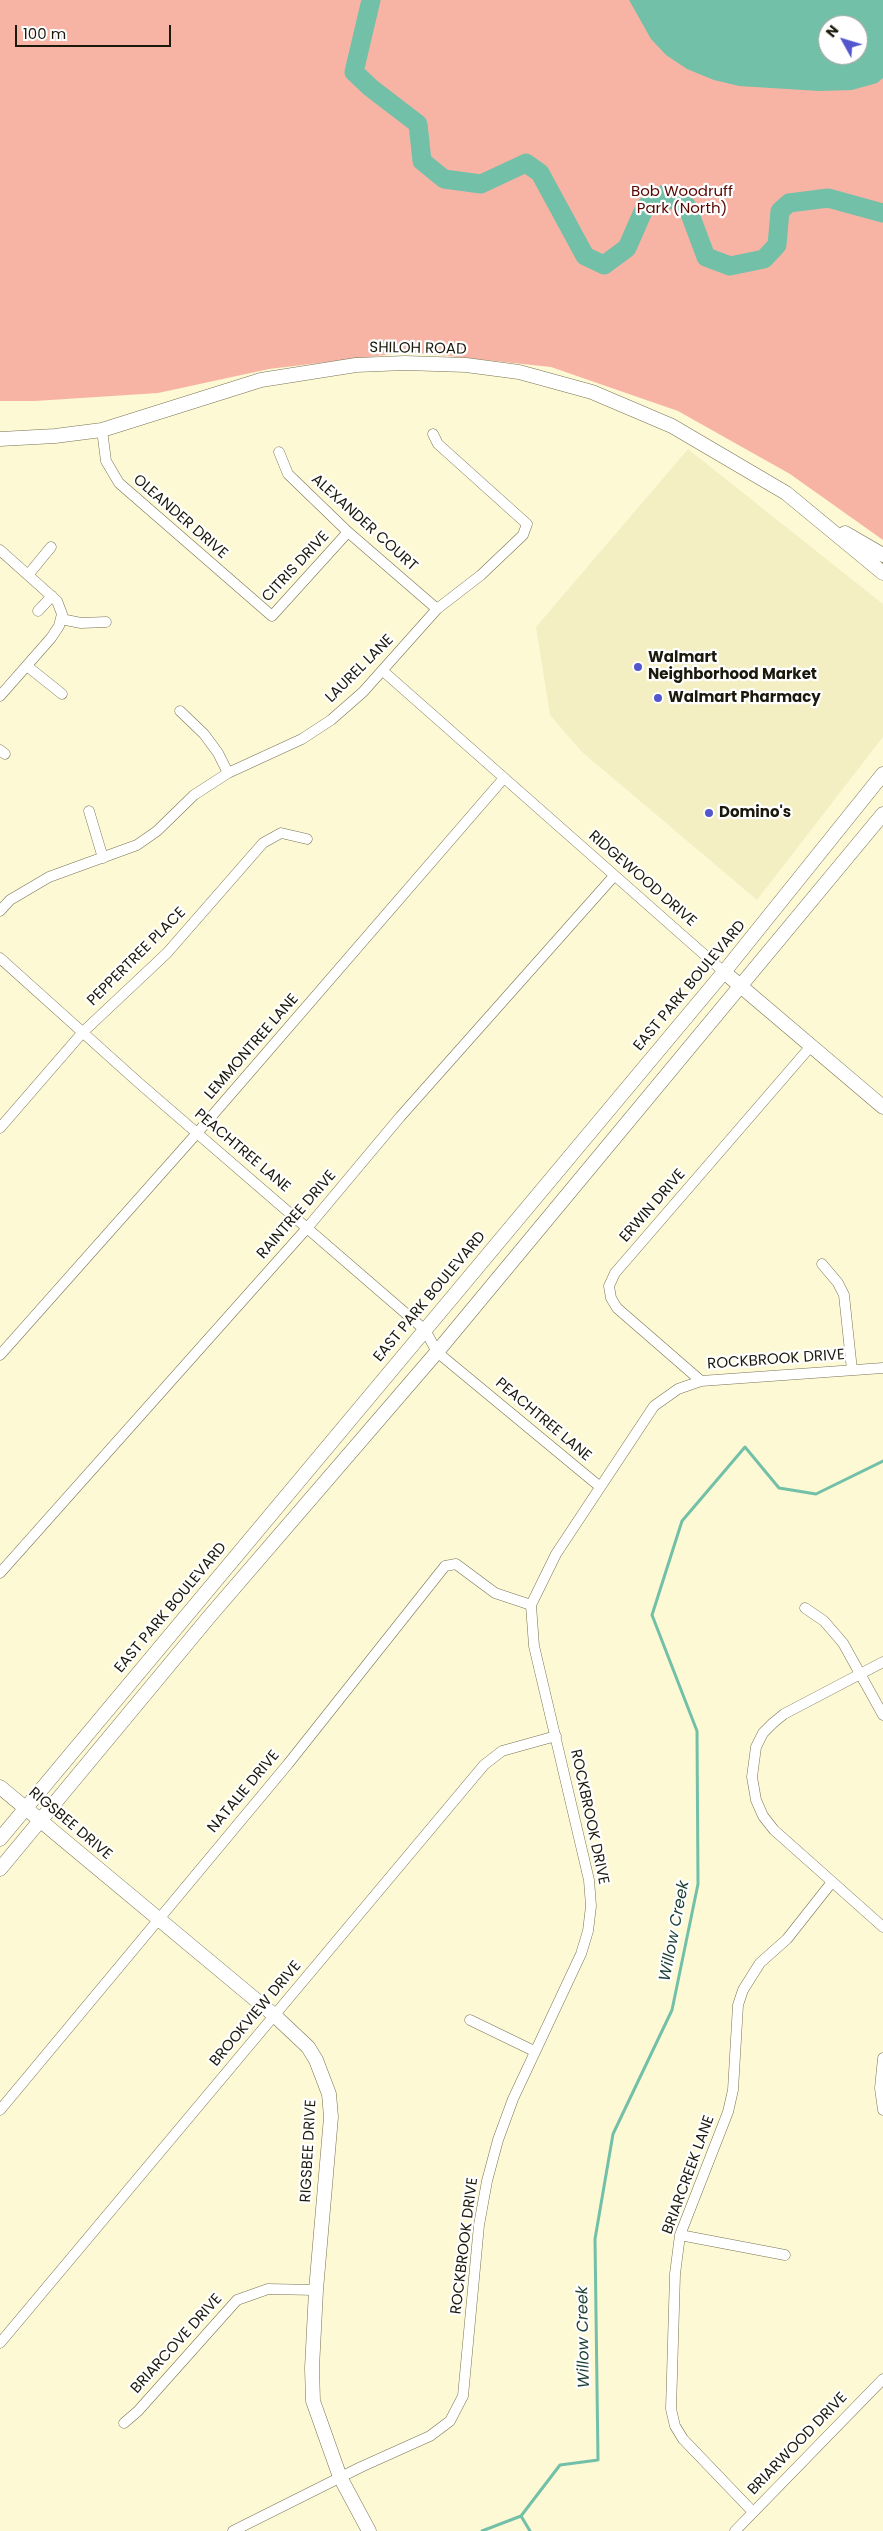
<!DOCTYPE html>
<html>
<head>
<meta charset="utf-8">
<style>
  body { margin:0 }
  #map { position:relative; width:883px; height:2531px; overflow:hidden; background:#fdf9d5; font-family:Poppins,sans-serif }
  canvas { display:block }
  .north { position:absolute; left:818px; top:15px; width:50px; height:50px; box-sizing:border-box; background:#fff; border:1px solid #a4a39e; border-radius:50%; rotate:309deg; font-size:14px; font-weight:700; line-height:20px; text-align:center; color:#1b190c }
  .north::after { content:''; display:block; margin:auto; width:18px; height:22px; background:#5357ce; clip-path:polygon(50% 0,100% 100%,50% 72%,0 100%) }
  .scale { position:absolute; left:15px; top:25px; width:156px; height:22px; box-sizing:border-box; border:2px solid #1b190c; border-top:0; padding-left:6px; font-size:15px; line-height:18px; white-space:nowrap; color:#1b190c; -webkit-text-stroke:4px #fff; paint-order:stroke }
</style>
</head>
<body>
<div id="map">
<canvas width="883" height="2531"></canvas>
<div class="north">N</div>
<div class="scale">100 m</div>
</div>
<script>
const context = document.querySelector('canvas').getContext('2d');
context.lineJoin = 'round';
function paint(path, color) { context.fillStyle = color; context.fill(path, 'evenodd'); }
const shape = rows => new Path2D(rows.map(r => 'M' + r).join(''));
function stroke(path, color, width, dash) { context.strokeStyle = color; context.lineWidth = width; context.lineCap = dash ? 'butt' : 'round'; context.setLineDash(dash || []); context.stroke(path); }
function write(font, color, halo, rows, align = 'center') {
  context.font = font + ' Poppins,sans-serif'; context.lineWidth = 4.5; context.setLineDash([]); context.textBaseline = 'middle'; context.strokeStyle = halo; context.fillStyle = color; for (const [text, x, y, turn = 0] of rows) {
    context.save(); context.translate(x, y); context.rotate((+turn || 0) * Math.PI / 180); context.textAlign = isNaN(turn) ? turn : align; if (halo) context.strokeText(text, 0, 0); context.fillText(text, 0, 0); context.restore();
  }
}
paint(shape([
  [688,449,883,604,883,737,757,900,582,752,550,715,536,627]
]), '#f4efc3');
paint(shape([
  [0,0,883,0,883,540,790,474,678,411,551,367,410,352,269,369,158,393,35,401,0,401],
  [828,25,858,25,858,55,828,55]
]), '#f7b4a5');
paint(shape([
  [629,0,883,0,883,78,877,83,852,90,819,91,739,86,714,80,687,69,666,55,651,39],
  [828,25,858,25,858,55,828,55]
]), '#73c0a8');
stroke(shape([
  [521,2516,530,2531],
  [482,2531,521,2516,560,2465,598,2460,595,2239,613,2134,672,2010,698,1884,697,1731,652,1615,682,1521,745,1447,779,1488,816,1494,883,1461]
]), '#73c0a8', 3);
stroke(shape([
  [371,0,354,72,371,88,418,124,422,161,444,179,481,184,526,163,540,173,585,256,604,265,627,248,645,207,663,195,687,206,706,257,730,266,764,259,777,245,780,211,789,203,828,198,883,213]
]), '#73c0a8', 19);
const street = shape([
  [102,430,106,461,119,483,272,616,348,532],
  [279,452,288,474,348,532,437,609],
  [0,550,57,601,62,614,59,626,51,638,0,696],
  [28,575,51,547],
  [38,611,52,596],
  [61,619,81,623,106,622],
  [27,666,62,694],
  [383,671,724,972],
  [180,711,204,734,218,753,228,773],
  [0,750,5,754],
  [89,811,103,858],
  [0,911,10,900,49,877,137,845,157,831,194,795,228,773,302,739,331,720,363,692,437,609,481,575,523,535,527,524,438,444,433,434],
  [0,958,139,1083,425,1330,437,1352,599,1486],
  [0,1128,83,1032,167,953,263,843,281,833,307,839],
  [822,1264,838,1283,844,1295,852,1370],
  [0,1355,198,1132,504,778],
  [701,1381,617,1308,611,1298,609,1286,615,1273,811,1046],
  [0,1573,308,1227,400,1117,614,876],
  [805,1608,824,1621,843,1643,883,1715],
  [883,1662,784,1714,773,1723,763,1733,756,1747,752,1777,756,1800,763,1816,774,1830,883,1927],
  [470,2020,534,2051],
  [883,2058,880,2088,883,2110],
  [0,2110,288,1764,445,1566,456,1564,495,1593,531,1605],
  [680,2235,785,2255],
  [0,2343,484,1765,502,1751,556,1736],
  [124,2423,138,2411,237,2300,268,2289,316,2290],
  [753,2512,683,2439,675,2426,671,2409,675,2274,680,2235,728,2112,733,2090,738,2005,743,1990,760,1963,787,1939,832,1882],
  [233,2531,361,2467,430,2436,450,2421,463,2396,479,2225,487,2181,498,2140,513,2099,581,1954,588,1931,591,1906,589,1880,534,1646,531,1605,556,1554,654,1406,678,1389,701,1381,883,1368],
  [735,2531,883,2379]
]);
const secondary = shape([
  [0,439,55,436,102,430,261,380,356,365,405,363,466,365,519,372,592,392,672,426,786,493,883,573],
  [845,533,883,555],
  [724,972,883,1107],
  [0,1787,274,2015,308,2047,316,2060,329,2094,331,2117,316,2290,312,2368,313,2401,340,2477,369,2531],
  [0,1839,724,972,883,774],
  [0,1869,209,1617,437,1352,883,814]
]);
stroke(street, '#777353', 11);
stroke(secondary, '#777353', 15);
stroke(street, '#fff', 10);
stroke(secondary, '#fff', 14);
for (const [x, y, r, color] of [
  [638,667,5,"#5357ce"],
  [658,698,5,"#5357ce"],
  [709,813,5,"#5357ce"]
]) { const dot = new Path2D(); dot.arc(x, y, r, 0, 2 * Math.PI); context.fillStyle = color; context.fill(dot); stroke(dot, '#fff', 2); }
write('15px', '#590700', '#fff', [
  ["Bob Woodruff",682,192],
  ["Park (North)",682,209]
]);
write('15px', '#1b190c', '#fff', [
  ["SHILOH ROAD",418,349,1],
  ["OLEANDER DRIVE",180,517,41],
  ["ALEXANDER COURT",364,523,42],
  ["CITRIS DRIVE",296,567,-47],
  ["LAUREL LANE",360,669,-45],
  ["RIDGEWOOD DRIVE",642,879,41],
  ["PEPPERTREE PLACE",137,957,-45],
  ["EAST PARK BOULEVARD",690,986,-50],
  ["LEMMONTREE LANE",252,1047,-49],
  ["PEACHTREE LANE",242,1151,40],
  ["ERWIN DRIVE",653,1206,-49],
  ["RAINTREE DRIVE",297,1215,-49],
  ["EAST PARK BOULEVARD",430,1297,-50],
  ["ROCKBROOK DRIVE",776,1360,-4],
  ["PEACHTREE LANE",543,1420,40],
  ["EAST PARK BOULEVARD",171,1608,-50],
  ["NATALIE DRIVE",244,1792,-50],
  ["ROCKBROOK DRIVE",589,1817,78],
  ["RIGSBEE DRIVE",70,1824,40],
  ["BROOKVIEW DRIVE",256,2014,-50],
  ["RIGSBEE DRIVE",309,2151,-87],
  ["BRIARCREEK LANE",689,2175,-70],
  ["ROCKBROOK DRIVE",465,2246,-83],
  ["BRIARCOVE DRIVE",177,2344,-48],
  ["BRIARWOOD DRIVE",798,2444,-46]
]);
write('bold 15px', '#1b190c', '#fff', [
  ["Walmart",648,658],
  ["Neighborhood Market",648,675],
  ["Walmart Pharmacy",668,698],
  ["Domino's",719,813]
], 'left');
write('italic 16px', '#1b3f34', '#fff', [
  ["Willow Creek",675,1931,-79],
  ["Willow Creek",584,2337,-91]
]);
</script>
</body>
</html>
